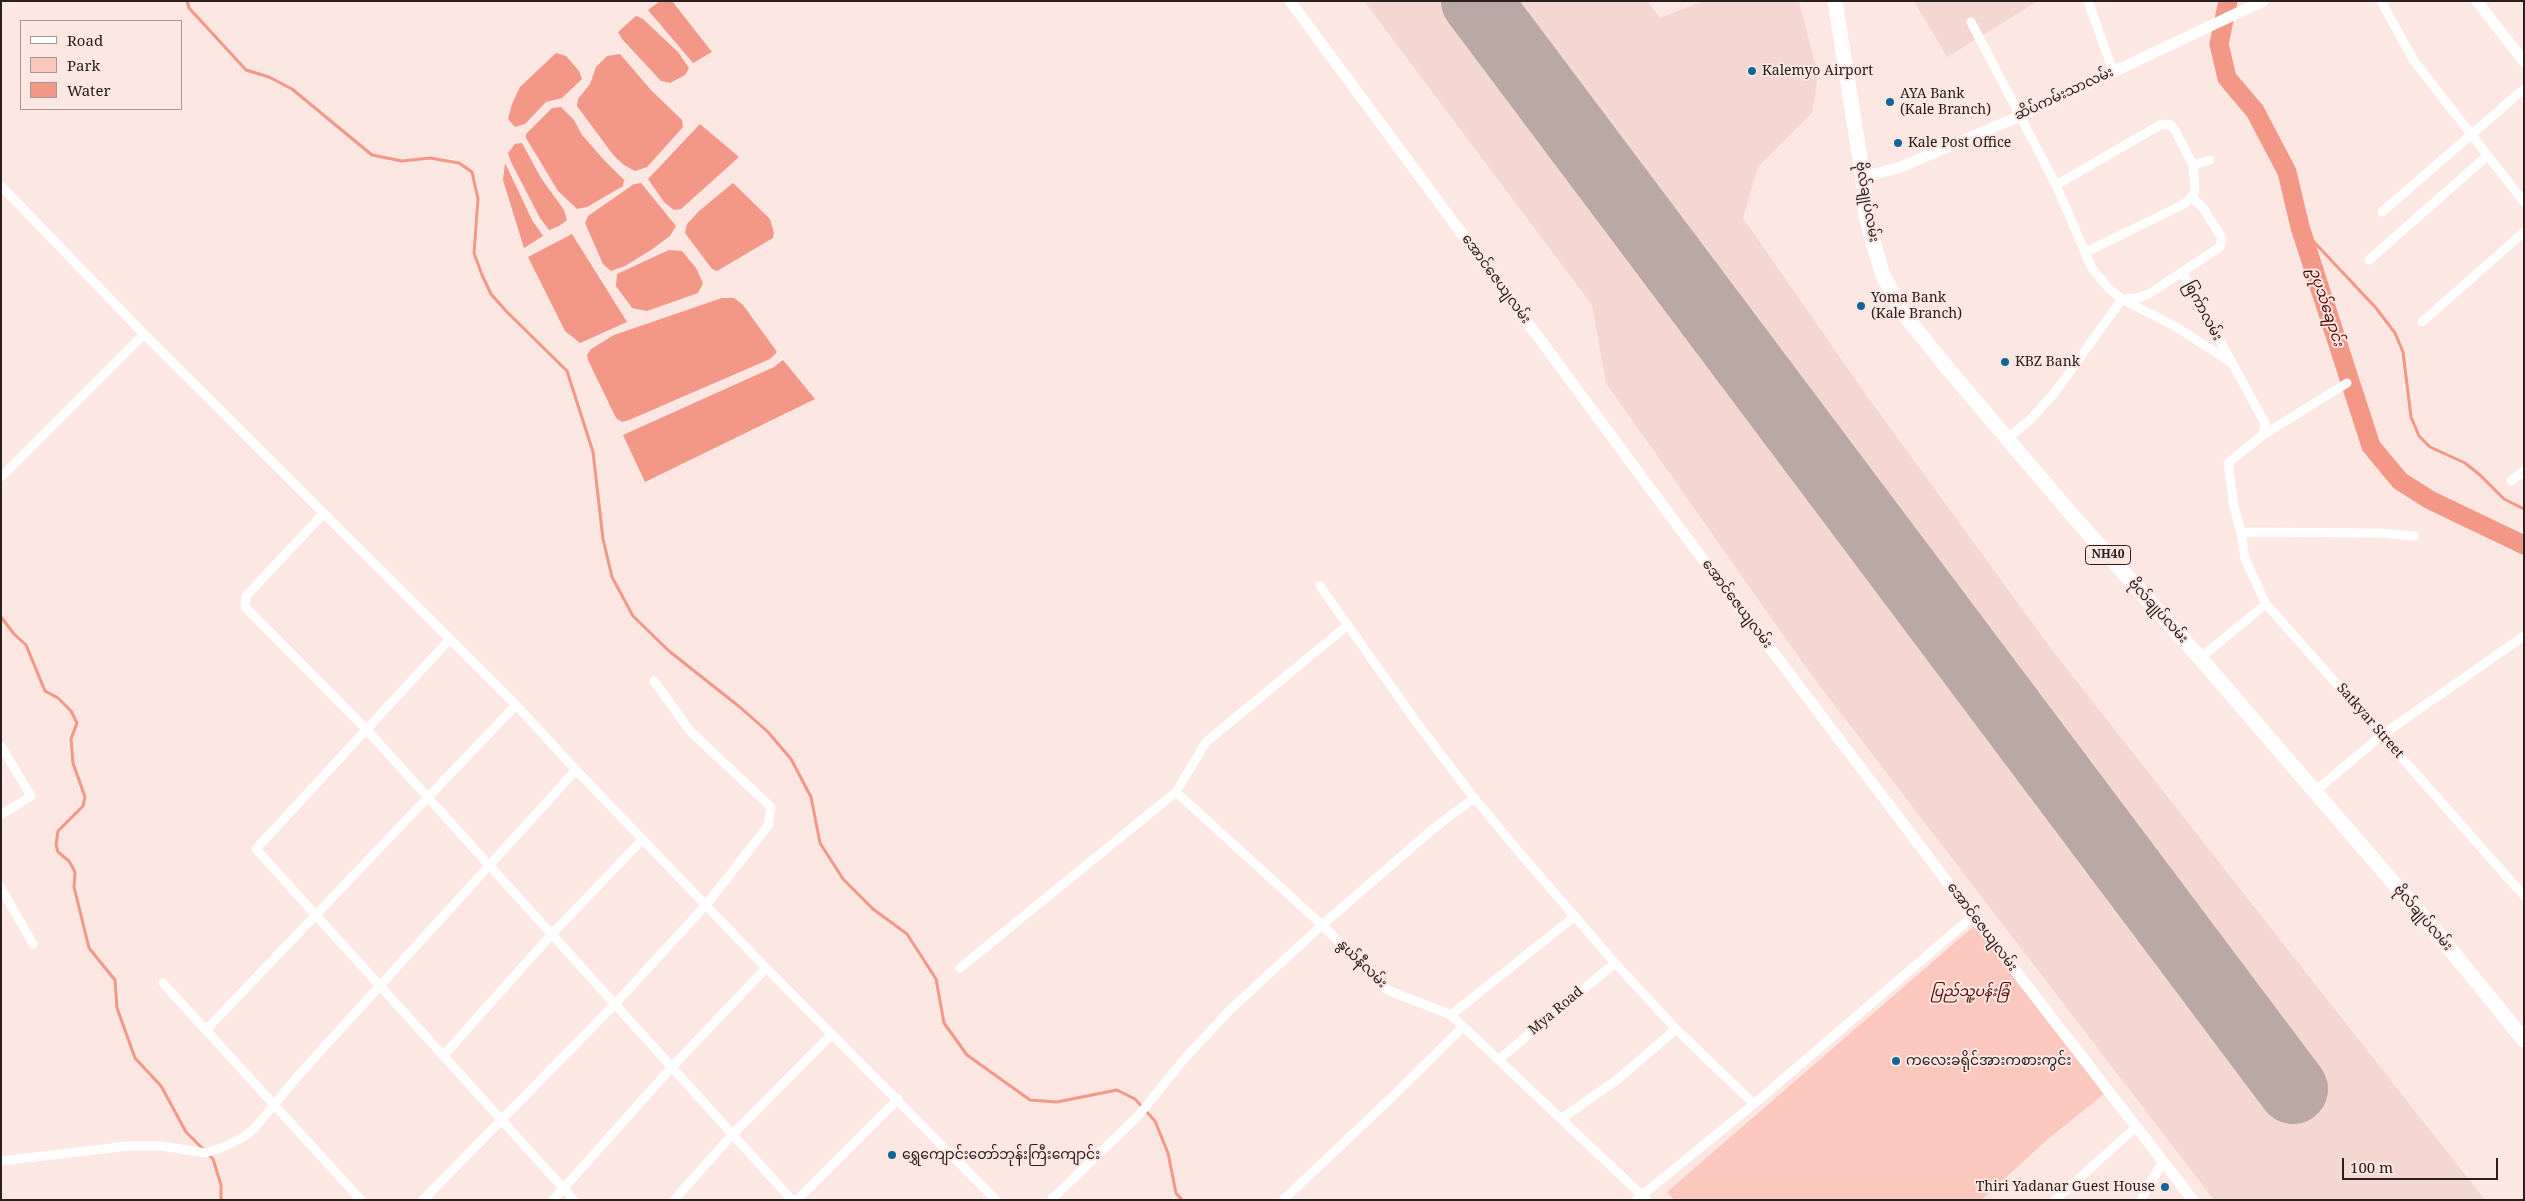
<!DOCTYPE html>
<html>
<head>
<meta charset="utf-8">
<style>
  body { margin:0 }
  #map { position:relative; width:2525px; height:1201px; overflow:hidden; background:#fde7e2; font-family:"Noto Serif",serif }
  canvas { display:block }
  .frame { position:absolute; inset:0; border:2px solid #27201e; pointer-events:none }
  .legend { position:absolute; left:20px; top:20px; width:162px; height:90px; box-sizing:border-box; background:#fde7e2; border:1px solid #a79794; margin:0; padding:6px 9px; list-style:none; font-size:15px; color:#27201e }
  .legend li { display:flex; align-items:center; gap:10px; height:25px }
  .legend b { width:25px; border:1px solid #a79794 }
  .scale { position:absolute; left:2342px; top:1158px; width:156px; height:22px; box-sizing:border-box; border:2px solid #27201e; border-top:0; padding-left:6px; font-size:15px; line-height:18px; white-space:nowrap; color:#27201e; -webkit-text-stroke:4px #fde7e2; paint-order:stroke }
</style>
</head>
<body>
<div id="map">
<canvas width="2525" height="1201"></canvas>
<div class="frame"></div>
<ul class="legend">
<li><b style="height:6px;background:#fff"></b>Road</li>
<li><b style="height:14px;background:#fcc7bc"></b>Park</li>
<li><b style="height:14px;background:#f39786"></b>Water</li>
</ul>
<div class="scale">100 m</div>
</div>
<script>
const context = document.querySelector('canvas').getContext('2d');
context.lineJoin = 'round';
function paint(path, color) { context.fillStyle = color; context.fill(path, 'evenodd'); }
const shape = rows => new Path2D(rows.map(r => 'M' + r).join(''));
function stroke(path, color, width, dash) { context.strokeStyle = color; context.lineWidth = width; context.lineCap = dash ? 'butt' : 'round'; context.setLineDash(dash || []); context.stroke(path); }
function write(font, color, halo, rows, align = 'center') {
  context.font = font + ' "Noto Serif","Noto Sans Myanmar",serif'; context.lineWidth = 4; context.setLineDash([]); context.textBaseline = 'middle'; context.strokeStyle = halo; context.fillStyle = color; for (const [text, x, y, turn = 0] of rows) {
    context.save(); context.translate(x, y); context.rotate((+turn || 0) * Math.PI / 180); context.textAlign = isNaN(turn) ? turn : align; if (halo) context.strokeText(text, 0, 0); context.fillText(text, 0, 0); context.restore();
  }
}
paint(shape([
  [1364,1,1647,1,1660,18,1703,1,1799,1,1818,75,1812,113,1758,167,1743,218,1864,392,2052,650,2485,1200,2214,1200,1810,673,1606,383,1592,305],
  [1914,1,2038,1,1947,57]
]), '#f5d7d1');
paint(shape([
  [1974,926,2104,1094,2048,1139,1981,1200,1674,1200,1667,1192]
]), '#fcc7bc');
paint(shape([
  [660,1,672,1,712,52,693,63,648,10],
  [636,16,643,19,678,52,689,68,685,75,670,83,661,81,622,39,618,32],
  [556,53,566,56,579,71,582,79,562,98,546,102,525,124,515,127,508,119,512,104,520,87],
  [620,54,651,90,682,120,683,127,647,167,635,171,624,165,614,156,577,106,578,99,590,84,596,67,607,56],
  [561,107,574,120,582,135,604,160,624,180,623,186,587,207,577,209,558,191,526,138,526,134,552,108],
  [700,124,739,157,681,209,674,210,664,202,648,179],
  [522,143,541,178,564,210,567,220,559,226,549,230,540,218,511,162,508,153,515,144],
  [505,163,532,220,543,236,524,248,503,180],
  [641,183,676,226,670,236,651,250,625,266,611,271,603,264,585,223,588,216,634,184],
  [733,183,770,219,774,233,773,238,717,271,712,269,685,233,687,224,699,211],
  [572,234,627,322,580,343,565,331,528,257],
  [669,250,682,251,696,268,703,283,698,293,647,311,632,308,616,286,617,274],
  [722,298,734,298,743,305,777,352,770,359,629,420,622,422,616,418,588,360,587,355,591,349,614,335],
  [783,360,815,399,645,482,623,435,774,367]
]), '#f39786');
stroke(shape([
  [187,1,189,8,246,70,269,77,292,89,372,155,402,161,430,158,459,163,472,172,478,199,474,253,482,275,491,294,507,312,567,371,593,452,603,539,612,577,633,616,669,651,741,708,768,732,791,759,811,797,820,843,843,879,873,909,907,934,936,979,944,1023,967,1055,1030,1100,1057,1102,1117,1090,1135,1099,1155,1121,1168,1153,1176,1193,1182,1200],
  [2300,227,2376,308,2395,333,2403,352,2411,417,2419,436,2430,447,2465,463,2480,475,2504,499,2524,509],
  [1,617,14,634,26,645,45,691,58,698,71,711,77,723,71,739,73,763,85,797,83,806,58,831,56,845,58,852,69,861,75,872,74,887,89,948,115,980,117,1008,135,1058,161,1086,186,1132,213,1159,221,1185,221,1200]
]), '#f39786', 3);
stroke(shape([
  [2228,1,2219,44,2227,78,2255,111,2287,172,2300,227,2371,446,2400,481,2430,500,2524,545]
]), '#f39786', 19);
stroke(shape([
  [1476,1,2293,1089]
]), '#b9a8a4', 70);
stroke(shape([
  [2088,1,2113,71],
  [2381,1,2414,61,2524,202],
  [1971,22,2056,185,2092,268,2109,289,2122,299,2138,298,2149,294,2220,247,2222,238,2203,208,2192,197],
  [2056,185,2162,124,2171,125,2175,130,2193,165],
  [1,186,144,334,516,705,576,770],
  [2382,212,2524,89],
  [2086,252,2184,204,2192,197,2195,191,2193,165,2210,160],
  [2369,260,2487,156],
  [2182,272,2265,423,2263,435,2228,463,2234,507,2241,532,2380,533,2414,536],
  [2422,322,2524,232],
  [2263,435,2347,383],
  [2008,438,2031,419,2056,391,2122,299,2178,328,2229,361],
  [1,477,144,334],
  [2511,481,2524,471],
  [324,513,246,596,245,607,366,729,792,1200],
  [2241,532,2245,559,2266,604,2524,896],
  [1320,586,1417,723,1471,794,1519,852,1615,963,1676,1029,1754,1104],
  [450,639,256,849,574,1200],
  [2200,658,2266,604],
  [1,746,31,796,1,815],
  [1176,792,1322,925,1387,990,1451,1015,1647,1200],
  [2314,792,2382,735,2524,636],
  [1,888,33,944],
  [960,968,1176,792,1206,742,1348,625],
  [163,983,361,1200],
  [1451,1015,1575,916],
  [206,1030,516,705],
  [443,1056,551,935,643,839],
  [1498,1060,1615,963],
  [1561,1119,1618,1079,1676,1029],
  [1,1161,128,1146,162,1146,205,1153,221,1148,242,1138,254,1129,296,1078,576,770,766,968,996,1200],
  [423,1200,615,1004,706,905,768,826,771,807,690,731,654,681],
  [553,1200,671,1068,766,968],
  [674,1200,732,1135,832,1034],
  [797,1200,898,1099],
  [1051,1200,1138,1116,1185,1058,1231,1009,1322,925,1433,829,1474,798],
  [1283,1200,1392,1097,1462,1028],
  [1636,1200,1754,1104,1973,916],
  [2055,1200,2136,1127],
  [2141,1200,2163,1161]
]), '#fff', 9);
stroke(shape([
  [1290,1,1686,537,1973,916,2193,1200],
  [2477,1,2524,62],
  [1863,177,1901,167,2020,116,2263,1]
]), '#fff', 11);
stroke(shape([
  [1835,1,1863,177,1866,217,1882,273,1903,313,1949,370,2073,516,2200,658,2441,938,2524,1040]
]), '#fff', 15);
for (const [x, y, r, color] of [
  [1752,71,5,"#116597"],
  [1890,102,5,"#116597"],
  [1898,143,5,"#116597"],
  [1861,306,5,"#116597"],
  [2005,362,5,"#116597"],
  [1896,1061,5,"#116597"],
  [892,1155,5,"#116597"],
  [2165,1187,5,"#116597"]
]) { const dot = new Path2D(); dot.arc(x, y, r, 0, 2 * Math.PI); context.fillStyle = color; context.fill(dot); stroke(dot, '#fde7e2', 2); }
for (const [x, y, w] of [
  [2108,555,45]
]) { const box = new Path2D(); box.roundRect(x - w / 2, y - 9.5, w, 19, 4); context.fillStyle = '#fde7e2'; context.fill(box); stroke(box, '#27201e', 1); }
write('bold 12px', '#27201e', null, [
  ["NH40",2108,555]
]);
write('14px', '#27201e', '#fde7e2', [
  ["Kalemyo Airport",1762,71],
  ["AYA Bank",1900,94],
  ["(Kale Branch)",1900,110],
  ["Kale Post Office",1908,143],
  ["Yoma Bank",1871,298],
  ["(Kale Branch)",1871,314],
  ["KBZ Bank",2015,362],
  ["ကလေးခရိုင်အားကစားကွင်း",1906,1061],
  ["ရွှေကျောင်းတော်ဘုန်းကြီးကျောင်း",902,1155],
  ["Thiri Yadanar Guest House",2155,1187,"right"]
], 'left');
write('14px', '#27201e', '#fde7e2', [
  ["ဆိပ်ကမ်းသာလမ်း",2064,94,-25],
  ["ဗိုလ်ချုပ်လမ်း",1867,202,80],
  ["အောင်ဇေယျလမ်း",1496,279,54],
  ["စြက်ာလမ်း",2203,311,62],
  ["အောင်ဇေယျလမ်း",1737,604,53],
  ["ဗိုလ်ချုပ်လမ်း",2158,611,48],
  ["Satkyar Street",2370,721,49],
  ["ဗိုလ်ချုပ်လမ်း",2423,918,49],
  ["အောင်ဇေယျလမ်း",1982,927,53],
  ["နွယ်နီလမ်း",1362,964,44],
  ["Mya Road",1556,1011,-40]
]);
write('italic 14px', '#550200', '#fde7e2', [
  ["ပြည်သူ့ပန်းခြံ",1970,992]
]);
write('italic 15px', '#570400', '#fde7e2', [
  ["ဥပုသ်ချောင်း",2326,307,72]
]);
</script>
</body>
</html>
